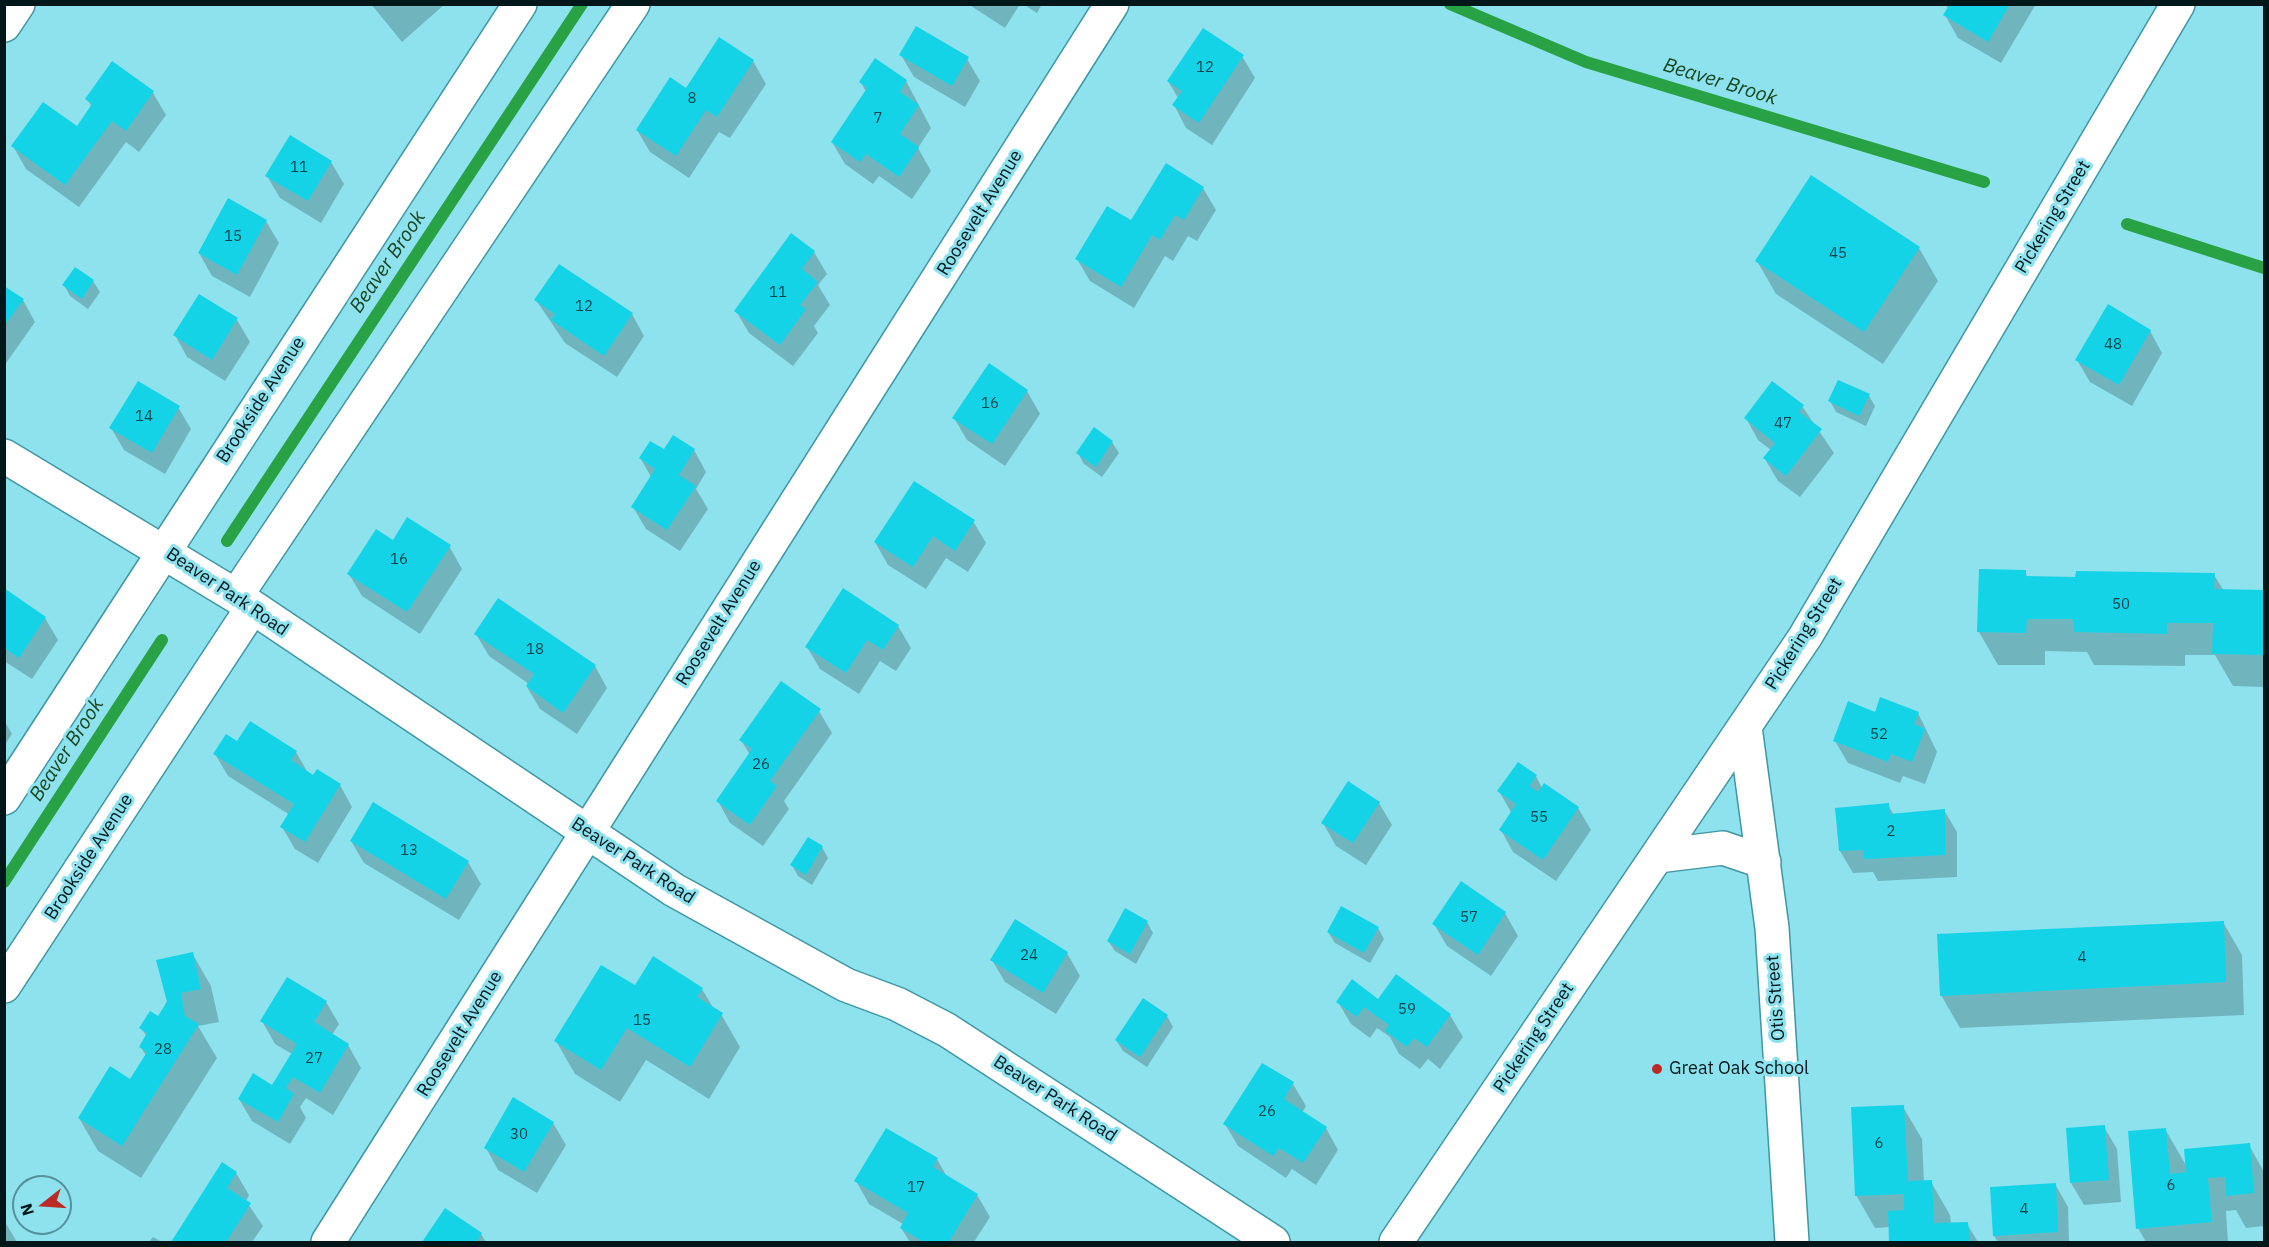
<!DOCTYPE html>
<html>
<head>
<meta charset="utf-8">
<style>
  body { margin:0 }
  #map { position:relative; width:2269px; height:1247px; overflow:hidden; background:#8de2ee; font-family:"IBM Plex Sans",sans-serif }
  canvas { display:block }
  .frame { position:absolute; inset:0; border:6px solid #00171a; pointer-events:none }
  .north { position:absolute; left:12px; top:1175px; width:60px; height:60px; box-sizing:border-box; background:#8de2ee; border:2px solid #559199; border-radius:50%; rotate:253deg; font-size:16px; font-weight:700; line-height:24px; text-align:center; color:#00171a }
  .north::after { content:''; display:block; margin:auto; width:21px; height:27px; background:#ba2b27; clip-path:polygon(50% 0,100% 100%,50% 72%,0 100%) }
</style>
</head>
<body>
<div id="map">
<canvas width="2269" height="1247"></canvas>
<div class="frame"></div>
<div class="north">N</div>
</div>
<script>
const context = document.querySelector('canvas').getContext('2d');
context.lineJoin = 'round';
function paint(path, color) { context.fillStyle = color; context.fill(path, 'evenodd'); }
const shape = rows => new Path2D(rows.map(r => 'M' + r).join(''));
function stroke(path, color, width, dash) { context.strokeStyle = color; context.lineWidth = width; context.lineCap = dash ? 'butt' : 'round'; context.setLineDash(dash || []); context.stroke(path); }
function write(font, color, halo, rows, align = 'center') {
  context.font = font + ' "IBM Plex Sans",sans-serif'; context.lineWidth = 6; context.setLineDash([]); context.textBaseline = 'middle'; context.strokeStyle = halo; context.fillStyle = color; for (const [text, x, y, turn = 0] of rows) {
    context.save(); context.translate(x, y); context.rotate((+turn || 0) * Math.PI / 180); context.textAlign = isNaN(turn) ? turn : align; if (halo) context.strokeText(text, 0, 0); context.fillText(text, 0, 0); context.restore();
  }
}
paint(shape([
  [371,4,445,4,402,42],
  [968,4,1020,4,1005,28],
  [1023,4,1042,4,1037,13],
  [1946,4,2036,4,2001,63,1958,38,1945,15,1948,9],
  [901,55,967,59,980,81,965,107,914,77],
  [1242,56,1255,78,1212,145,1186,128,1174,105,1178,98,1168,81],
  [876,60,906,81,931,128,918,148,931,171,912,199,879,176,873,184,845,164,832,142,866,92,861,82],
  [753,61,766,84,730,138,719,132,689,178,650,152,637,130,686,90],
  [112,63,153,93,166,115,139,152,126,142,79,207,26,169,13,146,77,128,92,107,87,99],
  [331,162,344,184,321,223,280,198,267,176],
  [1203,188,1216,210,1197,241,1188,236,1173,261,1165,256,1134,308,1090,281,1077,259,1132,223],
  [266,221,279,243,250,297,212,276,199,253],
  [1919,248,1938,281,1883,364,1776,294,1757,261],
  [814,252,827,274,818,285,830,305,814,326,818,333,793,366,749,333,736,311],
  [75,269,93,281,100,292,88,309,70,296,64,285],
  [4,287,23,300,35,322,4,366],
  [536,300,632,314,644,336,617,377,565,343],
  [237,320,250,342,225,381,187,357,175,335],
  [2150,331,2162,353,2132,406,2090,382,2077,360],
  [990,366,1027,391,1040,414,1005,466,967,440,954,418],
  [1869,396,1875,406,1866,426,1836,412,1830,401],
  [1802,406,1834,453,1800,497,1778,481,1765,459,1771,450,1758,440,1746,418],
  [178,407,191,429,165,474,124,450,111,428],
  [1112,442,1119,453,1102,477,1084,464,1078,453],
  [694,450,706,472,696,489,708,509,680,551,646,529,633,507,651,477,641,459,664,451],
  [973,521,986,543,968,572,946,558,926,589,888,565,875,542],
  [449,546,462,569,420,634,362,596,349,574],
  [1980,571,2025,572,2028,578,2214,575,2224,591,2264,592,2264,687,2233,686,2215,655,2185,655,2185,666,2094,665,2087,652,2045,651,2045,665,1998,665,1979,632],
  [4,590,45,618,58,640,32,679,4,661],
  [898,626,911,648,896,671,880,661,859,694,820,669,807,647],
  [476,634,595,666,607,688,577,734,540,709,527,687,529,684,489,656],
  [819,711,832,733,784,801,789,809,763,846,730,823,718,801,750,755,741,740],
  [1918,713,1937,752,1925,784,1903,776,1900,783,1848,763,1835,741,1875,714],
  [4,720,12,734,4,746],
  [238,743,296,752,308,773,340,785,352,807,318,863,295,849,282,827,290,815,228,776,215,754],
  [1536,776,1542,788,1578,808,1591,830,1556,881,1513,852,1501,830,1512,814,1499,791],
  [1379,803,1392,825,1366,865,1336,846,1323,823],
  [1888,805,1894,815,1944,810,1957,832,1957,877,1878,881,1873,872,1853,873,1840,851,1836,810],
  [351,841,468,862,481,884,459,920,364,863],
  [822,847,828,858,812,885,798,876,792,865],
  [1461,883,1505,913,1518,936,1491,976,1447,946,1434,924],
  [1016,921,1067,953,1080,976,1056,1014,1005,982,992,960],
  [1147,922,1153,933,1136,964,1115,951,1108,941],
  [2223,922,2242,955,2244,1015,1960,1028,1941,995],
  [1378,928,1384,939,1370,963,1335,943,1328,932],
  [192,953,211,986,219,1022,198,1026,217,1058,141,1178,98,1151,79,1118,131,1081,146,1056,141,1047,147,1037,141,1028,158,1018],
  [635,987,702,989,714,1009,721,1014,740,1047,709,1099,646,1060,620,1102,575,1074,556,1041],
  [1379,1001,1450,1015,1463,1037,1440,1069,1428,1059,1420,1069,1399,1054,1390,1037,1377,1028,1370,1038,1351,1024,1338,1002],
  [326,1002,339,1024,332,1035,348,1045,361,1068,333,1115,306,1098,300,1107,306,1118,290,1144,252,1121,239,1099,272,1087,292,1054,275,1044,262,1021],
  [1167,1016,1173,1027,1147,1067,1123,1051,1116,1040],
  [1293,1084,1306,1106,1302,1113,1326,1128,1338,1150,1316,1185,1292,1169,1286,1178,1238,1146,1225,1124],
  [1903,1107,1922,1139,1924,1182,1931,1182,1950,1215,1951,1224,1967,1224,1978,1242,1891,1242,1890,1227,1875,1228,1856,1195],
  [553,1123,566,1145,537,1193,498,1170,486,1148],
  [2104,1127,2117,1149,2121,1202,2084,1205,2071,1183],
  [2165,1129,2187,1167,2249,1145,2264,1172,2264,1226,2246,1228,2236,1210,2226,1211,2228,1242,2146,1242,2138,1228],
  [937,1159,947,1177,977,1195,990,1217,974,1242,910,1242,901,1228,903,1224,869,1204,856,1181],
  [222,1164,236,1173,249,1195,246,1201,263,1226,252,1242,172,1242],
  [2055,1184,2068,1207,2069,1242,1998,1242,1994,1236],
  [445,1210,481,1234,486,1242,424,1242],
  [5,1222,17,1242,4,1242],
  [153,1237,162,1242,149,1242]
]), '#0003');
stroke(shape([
  [1450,4,1586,62,1984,182],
  [2127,224,2264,268],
  [227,541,582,4],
  [4,882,162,640]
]), '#29a246', 12);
paint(shape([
  [1950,4,2010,4,1988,42,1943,15],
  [916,26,969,57,952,86,899,55],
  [1203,28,1244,55,1199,123,1172,105,1182,91,1167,81],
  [719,37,754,60,717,117,706,110,676,156,636,130,670,77,686,88],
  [875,58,907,80,900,92,919,105,900,134,919,147,899,177,866,154,860,162,831,142,867,88,859,82],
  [112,61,154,91,126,131,112,121,65,185,11,146,43,102,77,126,92,104,85,99],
  [290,135,332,161,308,201,265,176],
  [1166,163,1204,187,1184,220,1175,215,1160,240,1152,235,1121,287,1075,259,1107,206,1131,220],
  [1811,175,1920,247,1864,332,1755,261],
  [228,198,267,220,237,275,198,253],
  [791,233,815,251,802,269,818,282,800,305,806,309,780,345,734,311],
  [559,264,633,313,604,356,551,320,555,314,534,300],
  [75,267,94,280,82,299,62,285],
  [4,286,24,299,4,326],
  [199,294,238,318,212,360,173,335],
  [2108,304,2151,330,2119,385,2075,360],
  [989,363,1028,390,992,444,952,418],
  [1838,380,1870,394,1859,416,1828,401],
  [138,381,180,406,152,453,109,428],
  [1772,381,1804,405,1799,412,1822,429,1786,476,1763,458,1775,443,1744,418],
  [1094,427,1113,441,1096,467,1076,453],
  [673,435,695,449,679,475,696,486,667,530,631,507,655,469,639,458,650,441,664,449],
  [914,481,975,520,955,551,933,536,913,567,874,542],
  [407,517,451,545,407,612,347,574,376,529,393,540],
  [1979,569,2026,570,2026,576,2075,577,2076,571,2215,573,2214,589,2264,590,2264,655,2212,654,2213,623,2167,623,2167,634,2074,632,2073,619,2027,619,2026,633,1977,632],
  [4,588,46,617,19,658,4,648],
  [843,588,899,625,883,650,867,640,846,673,805,647],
  [498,598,596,665,563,713,526,686,534,674,474,634],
  [781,681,821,709,770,781,777,786,750,825,716,801,752,749,739,740],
  [1880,697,1919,712,1914,724,1925,729,1912,762,1891,754,1888,762,1833,741,1848,701,1875,712],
  [250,721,297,751,291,760,313,775,317,769,341,784,305,842,280,827,294,804,213,754,226,734,237,741],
  [1518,762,1537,775,1529,786,1538,792,1544,783,1579,807,1543,860,1499,830,1516,804,1497,791],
  [1348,781,1380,802,1353,843,1321,823],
  [373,802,469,861,446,899,350,841],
  [1889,803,1890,814,1945,809,1945,855,1864,859,1863,850,1839,851,1835,808],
  [808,837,823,846,806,875,790,865],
  [1461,881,1506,912,1478,955,1432,924],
  [1341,906,1379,927,1364,953,1327,932],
  [1125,908,1148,921,1130,954,1107,941],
  [1015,919,1068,952,1043,993,990,960],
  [2224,921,2226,982,1940,996,1937,934],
  [193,952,201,989,181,993,185,1016,199,1024,122,1146,78,1118,110,1066,130,1079,147,1052,139,1047,147,1033,139,1028,150,1011,158,1016,167,1002,156,960],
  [653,956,703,988,697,997,723,1013,690,1067,627,1028,601,1070,554,1041,601,965,635,985],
  [1396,974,1451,1014,1427,1047,1414,1038,1407,1047,1385,1031,1389,1025,1364,1007,1357,1017,1336,1002,1352,979,1378,999],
  [287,977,327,1001,314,1022,349,1044,320,1093,293,1077,286,1088,294,1094,278,1122,238,1099,253,1073,272,1085,297,1044,260,1021],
  [1143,998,1168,1015,1140,1057,1115,1040],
  [1262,1063,1294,1082,1284,1099,1327,1127,1303,1163,1279,1148,1273,1156,1223,1124],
  [513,1097,554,1122,524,1172,484,1148],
  [1904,1105,1908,1181,1932,1180,1934,1223,1968,1222,1970,1242,1889,1242,1888,1211,1904,1210,1904,1194,1855,1196,1851,1107],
  [2105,1125,2109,1180,2070,1183,2066,1128],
  [886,1128,938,1158,933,1167,978,1194,949,1242,924,1242,900,1228,908,1213,854,1181],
  [2166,1128,2170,1174,2186,1172,2184,1149,2250,1143,2254,1193,2226,1196,2225,1177,2208,1178,2212,1222,2136,1229,2128,1131],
  [222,1162,237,1172,227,1188,251,1203,226,1242,171,1242],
  [2056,1183,2058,1232,1993,1236,1990,1187],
  [445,1208,482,1233,476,1242,422,1242]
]), '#14d3e7');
const minor = shape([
  [4,25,18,4],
  [4,456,236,596,674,890,846,985,897,1004,947,1030,1273,1242],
  [236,596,633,4],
  [1745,727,1772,928,1792,1242],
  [4,798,520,4],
  [1658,856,1723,848,1764,862],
  [4,986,252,608],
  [328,1242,1112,4],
  [1396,1242,1805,637,2178,4]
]);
stroke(minor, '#4096a2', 36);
stroke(minor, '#fff', 33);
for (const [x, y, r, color] of [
  [1657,1069,6,"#ba2b27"]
]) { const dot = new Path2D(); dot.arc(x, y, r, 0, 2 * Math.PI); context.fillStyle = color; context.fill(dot); stroke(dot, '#8de2ee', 2); }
write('15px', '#05464d', null, [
  ["12",1205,68],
  ["8",692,99],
  ["7",878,119],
  ["11",299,168],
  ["15",233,237],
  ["45",1838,254],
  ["11",778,293],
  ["12",584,307],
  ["48",2113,345],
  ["16",990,404],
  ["14",144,417],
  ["47",1783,424],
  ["16",399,560],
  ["50",2121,605],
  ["18",535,650],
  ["52",1879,735],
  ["26",761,765],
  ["55",1539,818],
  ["2",1891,832],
  ["13",409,851],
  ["57",1469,918],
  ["24",1029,956],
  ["4",2082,958],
  ["59",1407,1010],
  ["15",642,1021],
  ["28",163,1050],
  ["27",314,1059],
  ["26",1267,1112],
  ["30",519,1135],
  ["6",1879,1144],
  ["6",2171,1186],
  ["17",916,1188],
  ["4",2024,1210]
]);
write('18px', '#00171a', '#8de2ee', [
  ["Roosevelt Avenue",980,213,-58],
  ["Pickering Street",2053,217,-59],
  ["Brookside Avenue",261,400,-57],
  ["Beaver Park Road",227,592,34],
  ["Roosevelt Avenue",719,623,-58],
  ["Pickering Street",1804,634,-58],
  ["Brookside Avenue",89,857,-57],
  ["Beaver Park Road",633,861,33],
  ["Otis Street",1776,998,-94],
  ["Roosevelt Avenue",460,1034,-58],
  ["Pickering Street",1534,1038,-56],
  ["Beaver Park Road",1055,1099,33]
]);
write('18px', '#00171a', '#8de2ee', [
  ["Great Oak School",1669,1069]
], 'left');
write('italic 20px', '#194521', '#8de2ee', [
  ["Beaver Brook",1720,82,17],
  ["Beaver Brook",388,262,-56],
  ["Beaver Brook",67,750,-57]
]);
</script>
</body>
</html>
